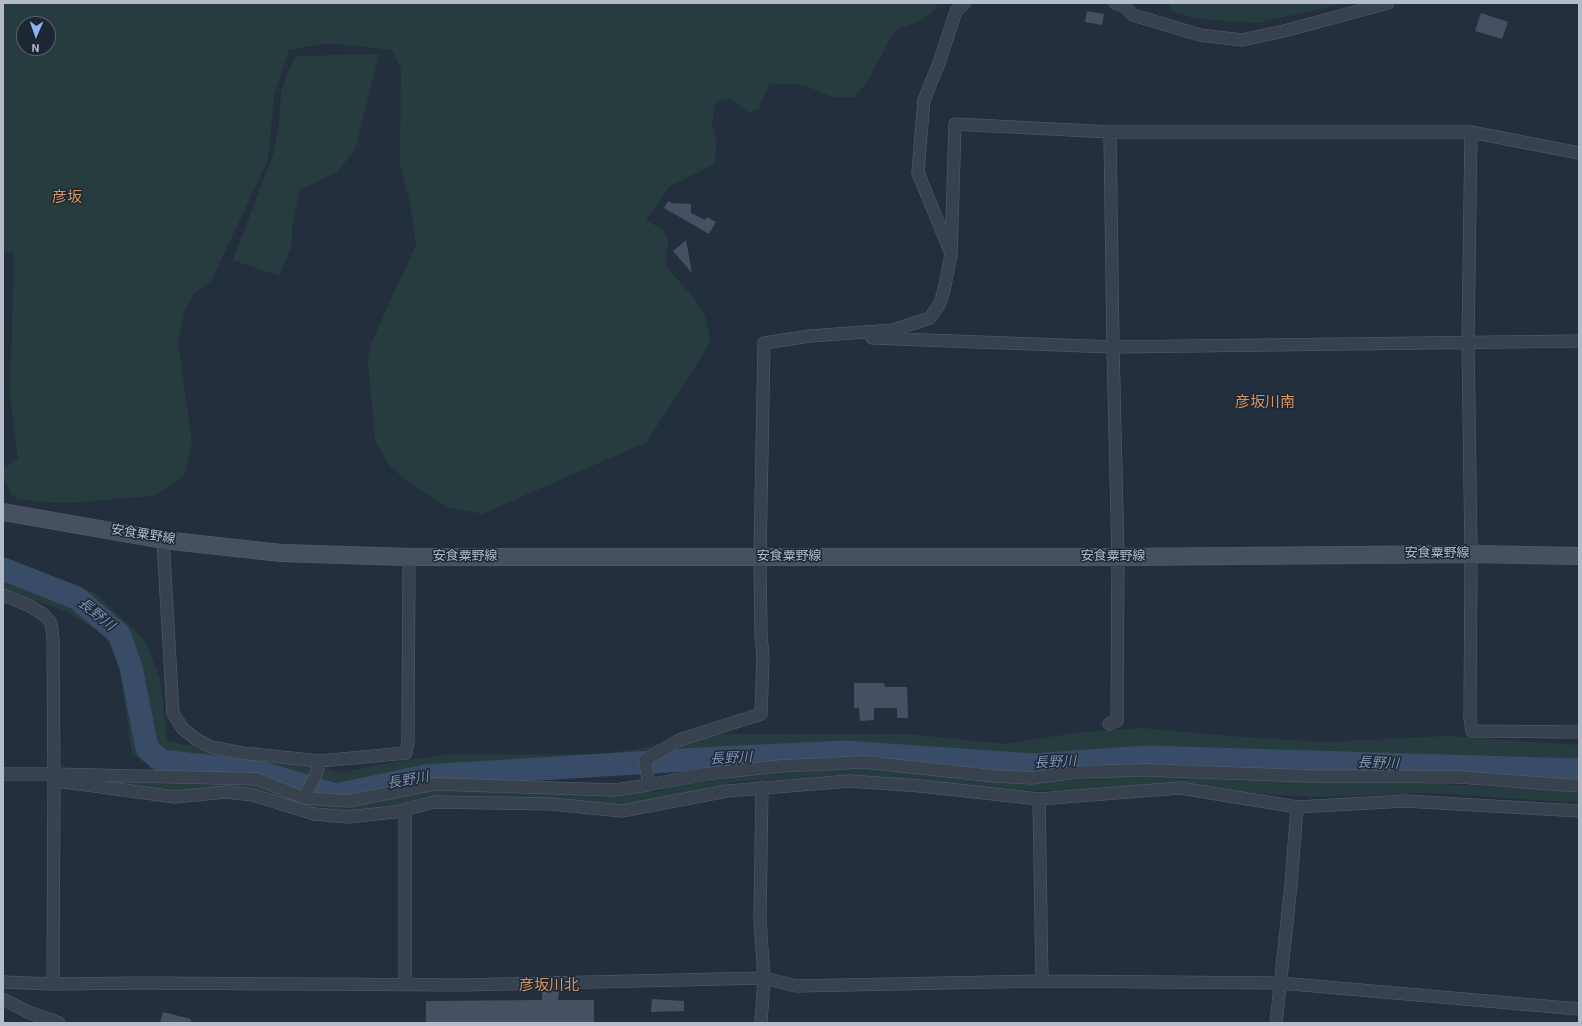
<!DOCTYPE html>
<html>
<head>
<meta charset="utf-8">
<style>
  body { margin:0 }
  #map { position:relative; width:1582px; height:1026px; overflow:hidden; background:#242f3e; font-family:Roboto,sans-serif }
  canvas { display:block }
  .frame { position:absolute; inset:0; border:4px solid #b4bcc9; pointer-events:none }
  .north { position:absolute; left:16px; top:16px; width:40px; height:40px; box-sizing:border-box; background:#1d2633; border:1px solid #59626f; border-radius:50%; rotate:182deg; font-size:11px; font-weight:700; line-height:16px; text-align:center; color:#b4bcc9 }
  .north::after { content:''; display:block; margin:auto; width:14px; height:18px; background:#8ab4f8; clip-path:polygon(50% 0,100% 100%,50% 72%,0 100%) }
</style>
</head>
<body>
<div id="map">
<canvas width="1582" height="1026"></canvas>
<div class="frame"></div>
<div class="north">N</div>
</div>
<script>
const context = document.querySelector('canvas').getContext('2d');
context.lineJoin = 'round';
function paint(path, color) { context.fillStyle = color; context.fill(path, 'evenodd'); }
const shape = rows => new Path2D(rows.map(r => 'M' + r).join(''));
function stroke(path, color, width, dash) { context.strokeStyle = color; context.lineWidth = width; context.lineCap = dash ? 'butt' : 'round'; context.setLineDash(dash || []); context.stroke(path); }
function write(font, color, halo, rows, align = 'center') {
  context.font = font + ' Roboto,"Noto Sans JP",sans-serif'; context.lineWidth = 3; context.setLineDash([]); context.textBaseline = 'middle'; context.strokeStyle = halo; context.fillStyle = color; for (const [text, x, y, turn = 0] of rows) {
    context.save(); context.translate(x, y); context.rotate((+turn || 0) * Math.PI / 180); context.textAlign = isNaN(turn) ? turn : align; if (halo) context.strokeText(text, 0, 0); context.fillText(text, 0, 0); context.restore();
  }
}
paint(shape([
  [3,3,937,3,937,7,922,20,894,31,867,83,854,97,832,97,804,85,770,83,758,109,749,113,732,100,723,99,715,104,712,124,717,144,714,164,670,186,646,220,664,231,669,240,666,258,668,269,695,299,705,317,710,337,708,346,647,442,482,514,448,507,412,485,390,466,375,442,368,361,372,341,416,245,410,202,400,164,401,67,391,50,340,44,320,44,289,50,274,96,268,160,211,281,194,294,184,312,178,341,192,443,186,472,179,480,154,496,65,503,19,500,12,495,3,475,3,469,18,459,10,395,14,253,3,251],
  [24,24,48,24,48,48,24,48],
  [1168,3,1347,3,1258,23,1199,19,1172,12],
  [379,54,355,150,336,173,300,190,293,219,291,247,280,276,233,260,273,155,279,124,281,92,287,73,296,56],
  [3,557,95,593,144,639,160,679,167,740,184,745,258,747,297,758,339,773,401,761,444,755,602,754,643,748,702,734,907,734,1006,744,1074,733,1142,728,1242,737,1325,742,1447,736,1579,745,1579,769,1140,751,1036,760,886,750,811,750,717,753,657,765,610,772,429,773,379,783,329,784,272,772,210,761,146,764,132,754,116,644,114,640,67,612,3,589],
  [864,767,1034,783,1117,776,1436,784,1565,790,1579,790,1579,803,1432,793,1325,797,1276,795,1195,787,1121,791,983,790,859,775,734,782,684,796,627,805,477,796,431,796,384,808,353,813,323,811,292,803,184,793,69,778,251,782,310,802,436,788,612,793,656,792,685,781]
]), '#263c3f');
stroke(shape([
  [3,569,77,598,119,634,131,667,147,748,161,761,259,772,336,795,425,776,718,758,845,752,1034,765,1146,757,1579,770]
]), '#394c67', 23);
paint(shape([
  [1087,11,1104,14,1102,25,1085,22],
  [1481,13,1508,22,1502,39,1475,31],
  [668,201,672,203,691,204,691,213,705,220,707,217,716,222,709,234,664,208],
  [686,240,692,273,673,251],
  [854,683,884,683,885,687,907,687,908,718,897,718,897,708,874,708,874,720,860,721,859,708,854,708],
  [559,991,558,1000,594,1000,594,1023,426,1023,426,1001,542,1000,542,992],
  [652,999,684,1001,684,1011,651,1012],
  [163,1012,191,1019,191,1023,160,1023]
]), '#455162');
const minor = shape([
  [1115,3,1125,7,1133,15,1200,35,1242,40,1284,31,1388,3],
  [1471,132,1468,341,1471,554,1470,718,1472,731,1579,732],
  [950,251,918,173,920,147,924,100,939,63,956,11,965,3],
  [872,338,1113,347,1579,341],
  [163,540,173,713,183,729,196,739,211,747,242,753,320,761,406,753,408,741,409,557],
  [3,595,30,606,44,615,51,623,53,638,54,780,53,984],
  [1109,724,1117,721,1118,557,1113,347,1110,132],
  [3,774,54,774,257,779,304,798,348,801,435,784,614,790,649,785,704,774,782,766,865,762,994,776,1032,778,1077,772,1145,770,1309,776,1458,777,1579,786],
  [57,781,175,797,226,792,253,795,314,814,348,817,395,812,434,802,552,804,622,811,727,791,850,781,920,786,1039,799,1180,788,1297,807,1405,801,1579,811],
  [649,785,645,760,679,740,761,714,763,657,761,635,760,557,764,343,810,336,893,330,930,318,940,303,944,290,951,255,955,124,1110,132,1471,132,1579,153],
  [304,798,315,777,320,761],
  [1039,799,1042,981],
  [405,816,405,984],
  [3,982,53,984,142,983,462,985,764,978,796,986,1042,981,1280,983,1579,1009],
  [3,999,28,1012,59,1023],
  [761,1023,764,978,760,920,762,787],
  [1276,1023,1291,885,1297,807]
]);
const secondary = shape([
  [3,512,163,540,281,553,409,557,1118,557,1471,554,1579,556]
]);
stroke(minor, '#565f6c', 13);
stroke(secondary, '#565f6c', 18);
stroke(minor, '#38414e', 12);
stroke(secondary, '#465061', 17);
write('13px', '#b4bcc9', '#1d2633', [
  ["安食粟野線",143,535,9],
  ["安食粟野線",1437,554],
  ["安食粟野線",465,557],
  ["安食粟野線",789,557],
  ["安食粟野線",1113,557]
]);
write('italic 14px', '#7c92b1', '#1d2633', [
  ["長野川",96,615,39],
  ["長野川",731,759,-3],
  ["長野川",1055,763,-3],
  ["長野川",1378,764,2],
  ["長野川",408,781,-10]
]);
write('15px', '#d59563', '#1d2633', [
  ["彦坂",67,198],
  ["彦坂川南",1265,403],
  ["彦坂川北",549,986]
]);
</script>
</body>
</html>
